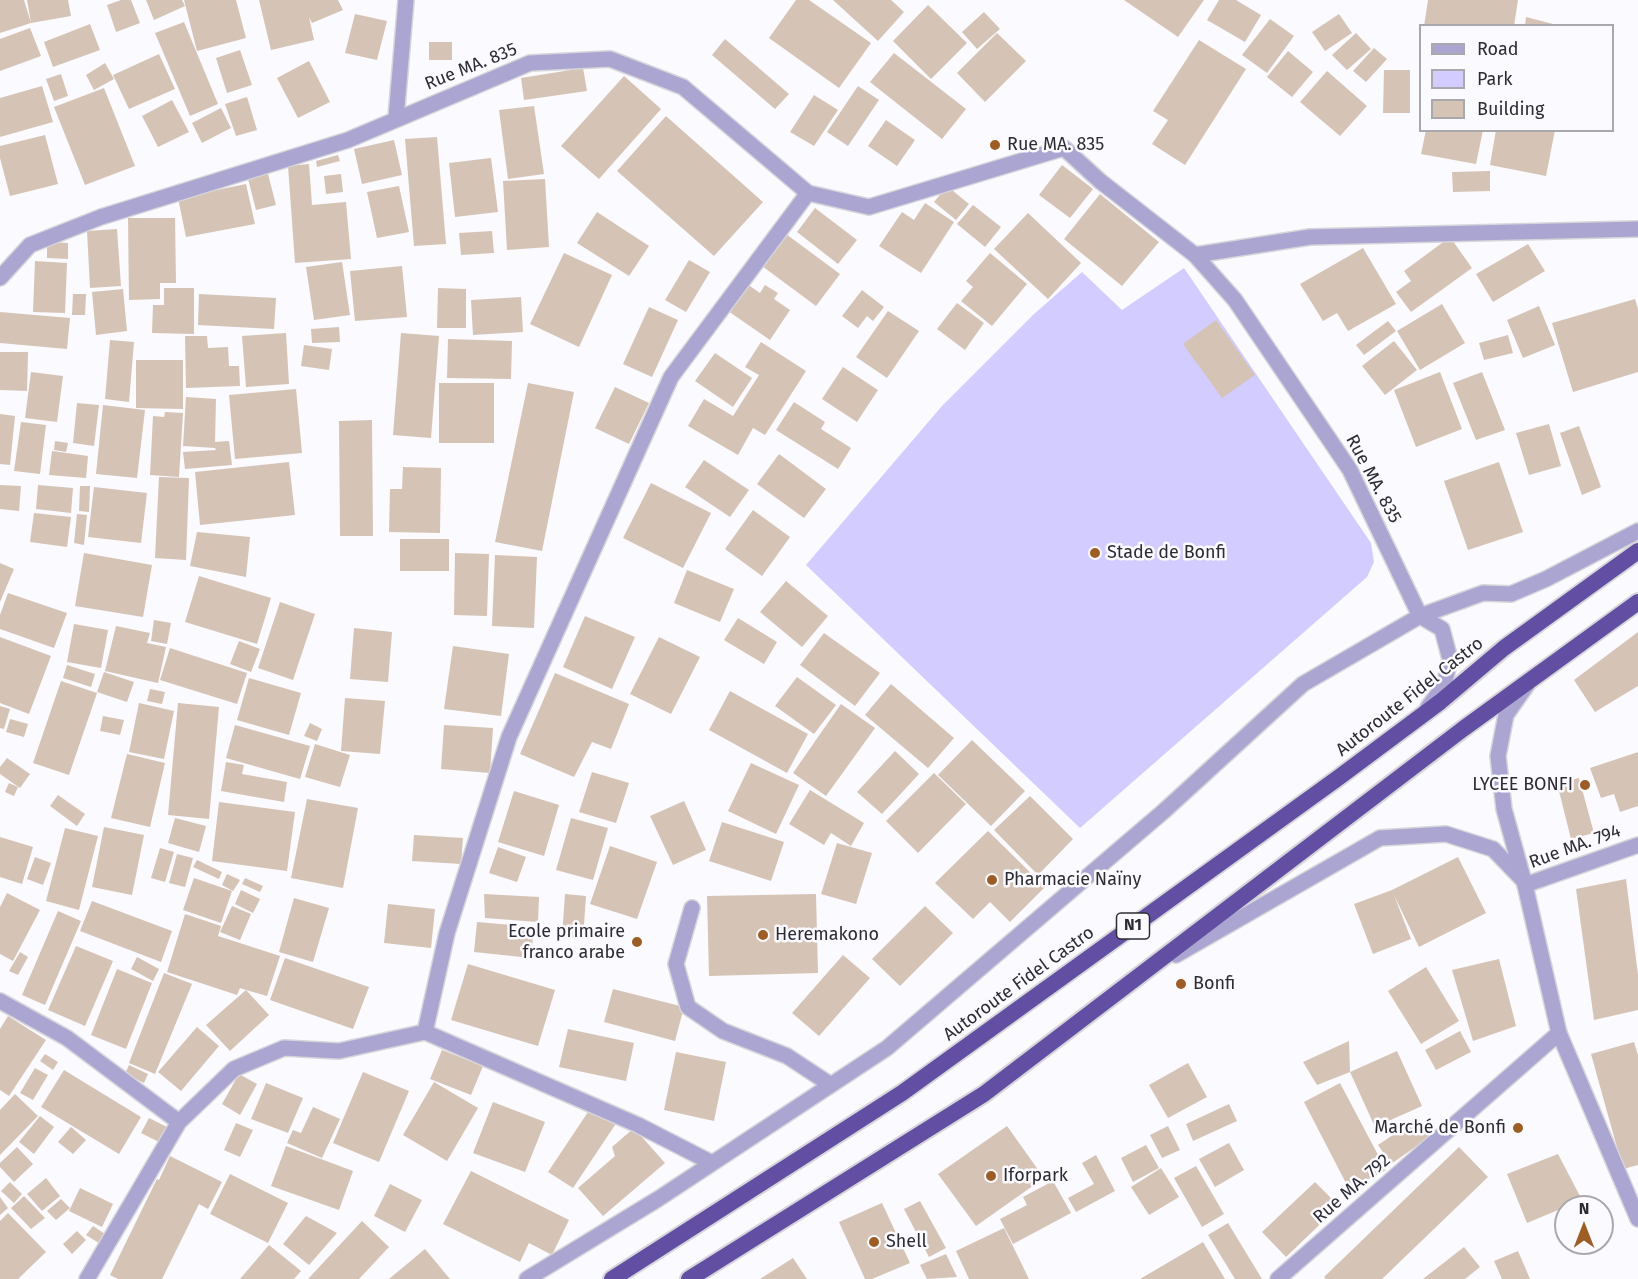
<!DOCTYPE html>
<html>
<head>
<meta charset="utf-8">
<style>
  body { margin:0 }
  #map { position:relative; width:1638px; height:1279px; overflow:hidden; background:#fbfafe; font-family:"Fira Sans",sans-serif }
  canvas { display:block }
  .legend { position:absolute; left:1419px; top:24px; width:195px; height:108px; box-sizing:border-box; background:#fbfafe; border:2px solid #a9a8ad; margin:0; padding:8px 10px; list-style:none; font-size:18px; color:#2d2c34 }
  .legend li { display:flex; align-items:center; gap:12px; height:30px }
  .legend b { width:30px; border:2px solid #a9a8ad }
  .north { position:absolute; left:1554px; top:1195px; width:60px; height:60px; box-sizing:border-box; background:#fbfafe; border:2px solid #a9a8ad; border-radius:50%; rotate:0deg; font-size:16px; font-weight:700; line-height:24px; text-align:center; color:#2d2c34 }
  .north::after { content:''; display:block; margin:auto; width:21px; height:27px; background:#9d5e26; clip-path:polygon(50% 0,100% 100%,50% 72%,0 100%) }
</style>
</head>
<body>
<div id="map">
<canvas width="1638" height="1279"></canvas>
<ul class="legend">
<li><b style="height:8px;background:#aba5d2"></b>Road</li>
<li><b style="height:16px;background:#d3ccfe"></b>Park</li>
<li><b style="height:16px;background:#d5c3b6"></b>Building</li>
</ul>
<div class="north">N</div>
</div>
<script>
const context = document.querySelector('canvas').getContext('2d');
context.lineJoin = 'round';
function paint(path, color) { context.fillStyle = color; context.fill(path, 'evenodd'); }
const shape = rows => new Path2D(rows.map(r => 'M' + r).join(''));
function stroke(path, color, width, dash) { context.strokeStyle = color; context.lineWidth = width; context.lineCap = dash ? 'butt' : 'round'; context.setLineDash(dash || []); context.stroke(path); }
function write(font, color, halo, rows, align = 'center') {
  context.font = font + ' "Fira Sans",sans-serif'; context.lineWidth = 5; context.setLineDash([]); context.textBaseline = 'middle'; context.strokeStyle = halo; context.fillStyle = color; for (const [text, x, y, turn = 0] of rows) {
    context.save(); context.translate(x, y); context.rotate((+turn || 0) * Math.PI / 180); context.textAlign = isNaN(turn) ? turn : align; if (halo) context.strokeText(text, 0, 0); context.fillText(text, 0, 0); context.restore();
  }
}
paint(shape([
  [1184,268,1371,543,1374,562,1367,577,1080,828,806,565,942,406,1034,314,1082,272,1122,310]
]), '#d3ccfe');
paint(shape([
  [0,0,24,0,31,23,27,0,68,0,71,16,31,23,0,33],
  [121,0,131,0,140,23,116,32,107,5],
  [146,0,182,0,185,6,154,20],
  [184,0,236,0,246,38,197,51],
  [259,0,338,0,343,10,312,23,309,17,314,40,271,50],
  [796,0,809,0,871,43,839,88,769,38],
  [833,0,891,0,904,12,878,41],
  [1124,0,1204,0,1178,37],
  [1219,0,1236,0,1261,15,1245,42,1207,20],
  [1428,0,1518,0,1514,26,1424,26],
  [928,5,967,43,931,79,893,41],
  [984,12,1000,29,977,49,962,32],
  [355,14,387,21,377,60,345,53],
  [1339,14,1352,33,1325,51,1312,32],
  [1526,17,1557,25,1557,26,1525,26],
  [1270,19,1294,36,1267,73,1242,55],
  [184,22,218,104,190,116,155,33],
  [90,24,100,50,53,67,44,42],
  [30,28,41,56,0,71,0,39],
  [997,33,1026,61,985,102,957,73],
  [1356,33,1371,49,1347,70,1332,55],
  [725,39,789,94,775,109,712,55],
  [1199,40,1246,69,1185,165,1152,144,1168,120,1153,111],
  [429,42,452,42,452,60,429,60],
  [1374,48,1387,59,1366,82,1353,71],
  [240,50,252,85,227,93,216,58],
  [1288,51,1313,72,1292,97,1267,77],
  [894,53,966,109,942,139,870,82],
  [159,54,175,89,129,109,113,75],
  [309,61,330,102,298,118,277,78],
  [105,63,114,79,94,90,86,75],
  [583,68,587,91,524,100,521,78],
  [1384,70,1410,70,1410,113,1383,113],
  [1327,71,1367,106,1340,136,1300,102],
  [61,74,68,96,54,101,46,79],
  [624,76,661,109,599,179,561,146],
  [42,86,53,122,0,137,0,98],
  [858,86,879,100,848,146,827,132],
  [104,88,135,166,85,185,54,107],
  [814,95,838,110,814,146,790,132],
  [247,97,257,130,236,136,225,104],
  [172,100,189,132,158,147,142,116],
  [534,106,544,174,508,179,499,110],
  [221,108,231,128,202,143,192,123],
  [666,116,763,202,714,256,617,171],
  [886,120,915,140,897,166,868,146],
  [1426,130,1483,130,1476,164,1421,154],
  [1496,130,1555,130,1546,176,1490,165],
  [45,135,58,184,10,196,0,158,0,146],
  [437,137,446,244,414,246,405,139],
  [394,140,402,175,362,184,354,149],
  [338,155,340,161,317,167,316,161],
  [491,158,498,212,455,217,449,163],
  [309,164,312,205,346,202,351,259,295,263,288,166],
  [1062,165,1093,189,1070,218,1039,195],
  [267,170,276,205,256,210,247,175],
  [1490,171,1490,191,1453,192,1452,172],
  [341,174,343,192,326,194,324,176],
  [545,179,549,247,507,250,503,181],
  [246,184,255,224,186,237,178,198],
  [399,186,409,232,377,238,367,192],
  [947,186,969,204,956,220,934,202],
  [1100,194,1159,242,1122,286,1064,239],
  [925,203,954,222,921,273,879,246,902,212,914,220],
  [973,205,1001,227,985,247,957,224],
  [815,208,857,240,838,264,797,232],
  [597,212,649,246,629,276,577,243],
  [1028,213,1081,263,1048,299,994,249],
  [128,218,175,218,176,283,160,283,160,299,129,300],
  [117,229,121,286,90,288,87,231],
  [492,231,494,253,461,255,459,233],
  [786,234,840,274,816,306,762,266],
  [1450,237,1472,268,1411,312,1396,292,1411,281,1404,271],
  [47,242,68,243,68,259,47,258],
  [1528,244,1545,271,1493,302,1476,274],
  [1363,248,1396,304,1348,331,1337,313,1323,321,1300,284],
  [564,253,612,275,579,347,530,324],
  [990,253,1027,284,992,326,961,301,973,287,966,281],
  [689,260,710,272,686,312,665,300],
  [35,261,67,263,65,313,33,312],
  [342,262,350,315,314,320,306,267],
  [402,266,407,317,355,321,350,271],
  [747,284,760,293,765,285,778,293,774,299,790,310,770,340,728,311],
  [164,288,194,288,194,334,152,333,153,305,164,305],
  [438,288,466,289,466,328,437,328],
  [123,289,127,331,96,335,92,292],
  [862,290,884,307,873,321,867,316,858,328,842,316],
  [73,294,86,294,85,315,72,315],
  [199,294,276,298,274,329,198,325],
  [521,297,523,332,473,335,471,300],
  [1635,299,1638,309,1638,372,1573,392,1552,323],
  [957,303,984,323,965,350,937,329],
  [1442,304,1465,343,1420,370,1397,331],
  [1539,306,1555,345,1523,358,1507,320],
  [649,307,678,320,652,377,623,364],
  [888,311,919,331,887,378,856,357],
  [0,312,70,318,67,349,0,343],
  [1216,320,1255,375,1222,398,1183,344],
  [1388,321,1396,331,1364,355,1356,345],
  [339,327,340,342,312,343,311,329],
  [286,333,289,384,246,387,242,336],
  [401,333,439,336,431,438,393,435],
  [1508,335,1513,353,1484,360,1479,343],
  [185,336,207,336,208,348,228,347,229,366,239,366,240,386,186,388],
  [448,339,512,341,511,379,447,378],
  [110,340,134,342,129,402,105,399],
  [1394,341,1417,370,1385,395,1362,366],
  [761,342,806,371,765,435,753,428,738,455,688,426,704,399,733,416,759,375,745,367],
  [304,345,332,349,329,370,301,366],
  [0,352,28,352,27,391,0,390],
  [715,353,752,378,733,407,695,381],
  [136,360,183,360,183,409,136,408],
  [843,367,878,390,857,422,822,399],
  [31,372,63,376,57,422,25,418],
  [1440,372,1462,429,1416,447,1394,390],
  [1482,372,1505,430,1476,440,1453,383],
  [439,383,494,383,494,443,439,443],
  [528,383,574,392,542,551,495,542],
  [615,387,649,403,629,444,595,428],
  [296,389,302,453,235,459,229,395],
  [186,397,216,399,215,442,229,441,232,465,185,469,183,452,216,450,215,448,183,446],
  [794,402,825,422,821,429,851,448,838,469,776,430],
  [77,403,99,405,94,446,73,443],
  [103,405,145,410,137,478,96,474],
  [165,412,183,413,179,477,150,475,153,416,164,417],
  [0,414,15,416,10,465,0,464],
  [372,420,373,536,340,536,339,421],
  [21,422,46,425,40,474,14,471],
  [1549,424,1561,466,1529,475,1516,433],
  [1579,426,1601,487,1582,495,1560,433],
  [55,441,68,443,66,452,54,450],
  [52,451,88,456,86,478,49,475],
  [779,454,826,489,804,518,757,484],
  [704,460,749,490,730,517,685,487],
  [289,462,295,515,200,525,195,472],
  [1499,462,1523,532,1468,550,1444,481],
  [403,467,441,468,440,533,389,532,390,489,402,489],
  [159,477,189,478,186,560,155,558],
  [651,483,711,513,683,568,623,538],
  [0,485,21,486,19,511,0,509],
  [38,485,73,488,71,513,36,509],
  [80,486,90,486,89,512,79,511],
  [94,487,147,493,141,543,88,537],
  [753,510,790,537,762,576,725,549],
  [34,513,71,517,67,547,30,542],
  [77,514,87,515,84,545,74,543],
  [197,532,250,537,246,577,190,566],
  [400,539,449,539,449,571,400,571],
  [84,553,152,565,143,617,75,606],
  [455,553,489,554,487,616,454,615],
  [495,555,537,557,534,628,492,626],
  [0,563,14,569,0,602],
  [687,570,734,589,720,622,674,603],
  [199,576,271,598,257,644,185,622],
  [786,581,828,616,802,647,760,612],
  [8,593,67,613,54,648,0,629,0,615],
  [280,602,315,614,293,680,258,668],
  [585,616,635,637,612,689,563,667],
  [738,618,777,642,764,664,724,640],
  [154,620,171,623,167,644,151,641],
  [74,624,108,630,101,668,67,662],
  [116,626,150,633,147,643,166,647,158,683,105,671],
  [354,628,392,632,388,682,350,679],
  [1638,632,1638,686,1595,712,1574,680],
  [824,633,880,673,855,706,800,665],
  [0,637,51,656,29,714,0,703],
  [659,637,700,657,671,714,630,694],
  [239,641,260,649,251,672,230,664],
  [453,646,509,654,501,716,444,709],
  [170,648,247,673,237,704,160,680],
  [67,665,95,674,91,687,63,678],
  [104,672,134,682,127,702,97,692],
  [555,673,629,704,611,749,592,742,574,777,520,754],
  [797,677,836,705,814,734,775,706],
  [249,678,301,693,289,735,237,720],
  [61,681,97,693,69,775,33,763],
  [891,684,954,738,928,768,865,715],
  [150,689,165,692,162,704,147,701],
  [730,691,808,734,787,773,709,730],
  [345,698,385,701,380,754,341,751],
  [139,703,174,711,164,759,129,752],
  [178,703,219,707,209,819,168,815],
  [841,704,875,728,826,796,793,773],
  [0,706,10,709,4,729,0,728],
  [103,716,124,720,120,735,100,731],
  [10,719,28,724,24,737,6,732],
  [310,723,322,729,317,741,304,736],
  [235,725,310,746,300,779,226,758],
  [444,725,493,728,490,773,441,769],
  [972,740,1025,791,991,826,938,775],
  [315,744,350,755,340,787,305,777],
  [895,751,919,774,882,814,857,792],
  [1638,752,1638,806,1620,812,1614,794,1601,798,1590,768],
  [127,754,165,763,150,827,111,818],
  [7,758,30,774,20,788,0,774,0,767],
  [226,762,244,765,242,774,287,782,284,802,221,791],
  [751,763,799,785,776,834,728,811],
  [592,772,629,783,616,823,579,812],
  [934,773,966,804,918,853,886,821],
  [1579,778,1594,833,1571,839,1557,783],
  [9,783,18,787,14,796,5,792],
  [810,790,864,823,851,846,831,833,824,845,789,824],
  [514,791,559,805,544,856,498,842],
  [58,795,85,814,77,826,50,806],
  [1030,796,1073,839,1038,875,994,830],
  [307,799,358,808,343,888,291,878],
  [684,801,706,850,673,865,650,816],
  [219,802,295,812,287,871,212,861],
  [175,818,206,826,199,852,168,843],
  [571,818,608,828,593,880,556,870],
  [722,822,784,842,771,881,709,861],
  [104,827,144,835,132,895,92,887],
  [65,828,98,836,79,910,46,901],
  [988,831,1045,887,1010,922,990,902,973,919,935,883],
  [414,835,463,838,461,864,412,861],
  [0,837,33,847,22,884,0,877],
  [837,843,872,853,856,904,821,894],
  [610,846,657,862,637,919,590,904],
  [498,847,526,857,517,882,489,873],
  [160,848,174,852,165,882,151,878],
  [177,854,193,858,185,887,169,883],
  [35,857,51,863,43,885,27,879],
  [1458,857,1486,913,1419,947,1394,895,1411,939,1373,954,1354,904,1392,890],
  [197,860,222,872,219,879,193,867],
  [227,874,240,880,233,891,222,885],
  [194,878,232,891,221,923,183,910],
  [245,878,263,886,260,892,242,884],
  [1626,879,1638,975,1638,1010,1594,1020,1576,889],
  [241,890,260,899,253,913,235,904],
  [7,893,40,910,13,961,0,954,0,907],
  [484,894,539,897,538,922,485,918],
  [565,894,586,896,583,939,562,937],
  [816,894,818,973,709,976,707,896],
  [294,898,329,908,313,962,279,952],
  [92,901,172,931,161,962,80,931],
  [388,904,435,909,431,948,384,943],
  [232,906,251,914,240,940,220,932],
  [925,906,953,933,900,986,872,959],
  [58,911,81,921,45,1005,22,995],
  [185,914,221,926,218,936,280,956,267,996,246,990,269,1015,230,1051,206,1025,246,990,240,988,237,995,167,972],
  [477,922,534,927,531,958,474,952],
  [76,946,113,961,85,1026,48,1010],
  [20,952,28,957,18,975,9,971],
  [843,955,870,978,819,1036,792,1013],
  [137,957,159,969,153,981,131,969],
  [285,958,369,987,353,1029,270,1000],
  [1499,959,1516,1026,1473,1041,1452,970],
  [468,964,555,990,538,1046,451,1020],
  [1426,967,1459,1021,1421,1044,1388,991],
  [117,969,152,983,126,1049,91,1035],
  [164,973,192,984,155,1074,129,1063],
  [613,989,684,1007,675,1041,604,1022],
  [8,1016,46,1040,9,1096,0,1090,0,1029],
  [197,1027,219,1046,181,1091,158,1072],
  [568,1029,634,1043,626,1081,559,1067],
  [1460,1031,1471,1052,1436,1070,1425,1050],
  [1349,1041,1350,1072,1397,1051,1422,1106,1375,1127,1350,1072,1317,1085,1303,1062],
  [1634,1042,1638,1055,1638,1165,1623,1169,1591,1054],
  [442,1050,483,1066,471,1095,430,1079],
  [676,1052,726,1062,714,1121,664,1110],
  [45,1054,58,1062,53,1070,40,1061],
  [1188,1063,1207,1097,1168,1118,1149,1085],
  [129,1065,148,1074,144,1083,125,1074],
  [35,1068,48,1075,33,1100,20,1093],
  [64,1070,141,1117,119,1154,41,1107],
  [363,1072,409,1091,379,1162,333,1143],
  [239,1074,257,1084,240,1115,222,1104],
  [434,1082,478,1108,447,1161,403,1135],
  [266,1083,303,1098,288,1133,251,1119],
  [1340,1083,1386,1170,1349,1189,1304,1102],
  [15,1094,38,1116,0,1155,0,1110],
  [493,1102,545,1122,525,1172,473,1153],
  [1229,1104,1237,1121,1193,1141,1186,1124],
  [592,1106,617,1122,573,1188,548,1172],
  [313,1107,340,1119,322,1158,287,1143,293,1130,301,1133],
  [40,1116,54,1127,34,1154,19,1142],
  [149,1118,167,1127,159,1142,141,1133],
  [1418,1118,1431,1136,1391,1164,1378,1145],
  [236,1123,253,1130,240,1157,224,1150],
  [1007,1126,1044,1178,976,1226,938,1174],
  [1168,1126,1180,1150,1162,1158,1150,1135],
  [71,1127,86,1140,73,1154,58,1142],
  [634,1128,665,1163,603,1216,578,1188,615,1156,612,1147],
  [1229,1143,1244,1170,1215,1187,1199,1159],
  [1146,1145,1159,1168,1133,1182,1121,1158],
  [286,1146,353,1171,339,1210,271,1186],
  [17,1147,33,1164,14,1182,0,1167,0,1163],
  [1459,1147,1488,1177,1382,1279,1326,1279,1324,1277],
  [1558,1154,1582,1200,1527,1223,1507,1174],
  [1096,1155,1115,1191,1076,1212,1068,1198,1094,1184,1082,1163],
  [170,1156,222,1182,208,1209,199,1204,162,1279,118,1279,110,1275,154,1185,157,1179,159,1180],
  [1196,1166,1224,1214,1202,1227,1174,1178],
  [1161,1168,1179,1197,1149,1215,1131,1187],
  [471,1171,569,1220,552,1255,529,1243,520,1262,443,1224],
  [230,1174,288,1203,268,1243,210,1214],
  [46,1178,60,1196,42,1211,27,1194],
  [1053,1181,1071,1213,1013,1244,1000,1219,1027,1205,1023,1197],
  [10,1182,22,1194,14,1203,1,1191],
  [1315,1182,1339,1206,1286,1257,1262,1232],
  [390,1184,422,1200,405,1232,374,1216],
  [80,1188,113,1204,102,1227,69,1211],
  [24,1196,45,1218,31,1229,11,1208],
  [0,1197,8,1208,0,1215],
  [61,1199,70,1208,56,1220,47,1211],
  [920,1201,946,1248,929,1257,904,1209],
  [882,1203,910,1263,872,1279,865,1279,839,1222],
  [8,1213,46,1252,18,1279,0,1279,0,1221],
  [306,1216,337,1233,309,1265,283,1244],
  [362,1221,389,1247,359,1279,308,1279],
  [1228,1223,1262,1279,1235,1279,1208,1235],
  [93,1226,108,1236,102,1245,86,1235],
  [1004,1228,1029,1279,969,1279,956,1251],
  [77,1231,86,1240,72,1254,63,1244],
  [1203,1242,1225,1279,1140,1279],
  [269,1245,301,1271,294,1279,240,1279],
  [1464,1247,1480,1267,1465,1279,1423,1279],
  [425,1249,450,1279,389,1279],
  [1518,1251,1530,1279,1502,1279,1494,1261],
  [946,1254,957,1277,927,1279,920,1265],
  [793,1258,807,1279,760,1279]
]), '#d5c3b6');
const minor = shape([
  [396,118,406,0],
  [1195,255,1310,237,1638,229],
  [0,278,30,245,101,217,348,140,530,63,610,59,683,87,808,193,869,207,1064,148,1100,181,1195,255,1235,300,1350,470,1420,616],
  [1420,616,1442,629,1450,659,1444,686,1428,707],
  [1525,885,1638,845],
  [692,908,676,964,688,1007,723,1031,787,1056,831,1085],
  [0,1001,67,1038,179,1122],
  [425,1032,447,933,509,737,671,377,808,193],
  [87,1279,179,1122,234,1069,284,1048,339,1051,425,1032,638,1125,712,1163],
  [527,1279,658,1199,887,1048,1164,811,1303,684,1420,616,1483,593,1511,594,1546,579,1638,531],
  [1278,1279,1559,1033]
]);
const tertiary = shape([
  [1527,685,1506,715,1498,756,1504,809,1525,885,1559,1033,1638,1219],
  [1176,955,1380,838,1446,834,1493,849,1522,879]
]);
const trunk = shape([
  [612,1279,902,1093,1338,778,1440,702,1504,648,1638,551],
  [689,1279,984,1094,1463,729,1638,602]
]);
stroke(minor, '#d6d5da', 18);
stroke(tertiary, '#d6d5da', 18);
stroke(trunk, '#d6d5da', 20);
stroke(minor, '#aba5d2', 15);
stroke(tertiary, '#aba5d2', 15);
stroke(trunk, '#624ea2', 16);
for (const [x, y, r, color] of [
  [995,145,6,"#9d5e26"],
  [1095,553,6,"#9d5e26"],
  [1585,785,6,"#9d5e26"],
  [992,880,6,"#9d5e26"],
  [763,935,6,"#9d5e26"],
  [637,942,6,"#9d5e26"],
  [1181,984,6,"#9d5e26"],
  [1518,1128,6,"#9d5e26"],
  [991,1176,6,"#9d5e26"],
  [874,1242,6,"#9d5e26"]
]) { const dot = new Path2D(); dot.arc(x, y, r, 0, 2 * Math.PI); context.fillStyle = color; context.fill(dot); stroke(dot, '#fbfafe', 2); }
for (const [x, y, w] of [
  [1133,926,33]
]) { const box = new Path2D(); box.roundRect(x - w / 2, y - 13, w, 26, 4.5); context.fillStyle = '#fbfafe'; context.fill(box); stroke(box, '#2d2c34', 1.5); }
write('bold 16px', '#2d2c34', null, [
  ["N1",1133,926]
]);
write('18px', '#2d2c34', '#fbfafe', [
  ["Rue MA. 835",471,67,-22],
  ["Rue MA. 835",1373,479,62],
  ["Autoroute Fidel Castro",1410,697,-38],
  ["Rue MA. 794",1575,847,-20],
  ["Autoroute Fidel Castro",1019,984,-36],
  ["Rue MA. 792",1352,1189,-41]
]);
write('18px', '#2d2c34', '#fbfafe', [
  ["Rue MA. 835",1007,145],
  ["Stade de Bonfi",1107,553],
  ["LYCEE BONFI",1573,785,"right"],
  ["Pharmacie Naïny",1004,880],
  ["Ecole primaire",625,932,"right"],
  ["franco arabe",625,953,"right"],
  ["Heremakono",775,935],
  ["Bonfi",1193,984],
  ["Marché de Bonfi",1506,1128,"right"],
  ["Iforpark",1003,1176],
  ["Shell",886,1242]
], 'left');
</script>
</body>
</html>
